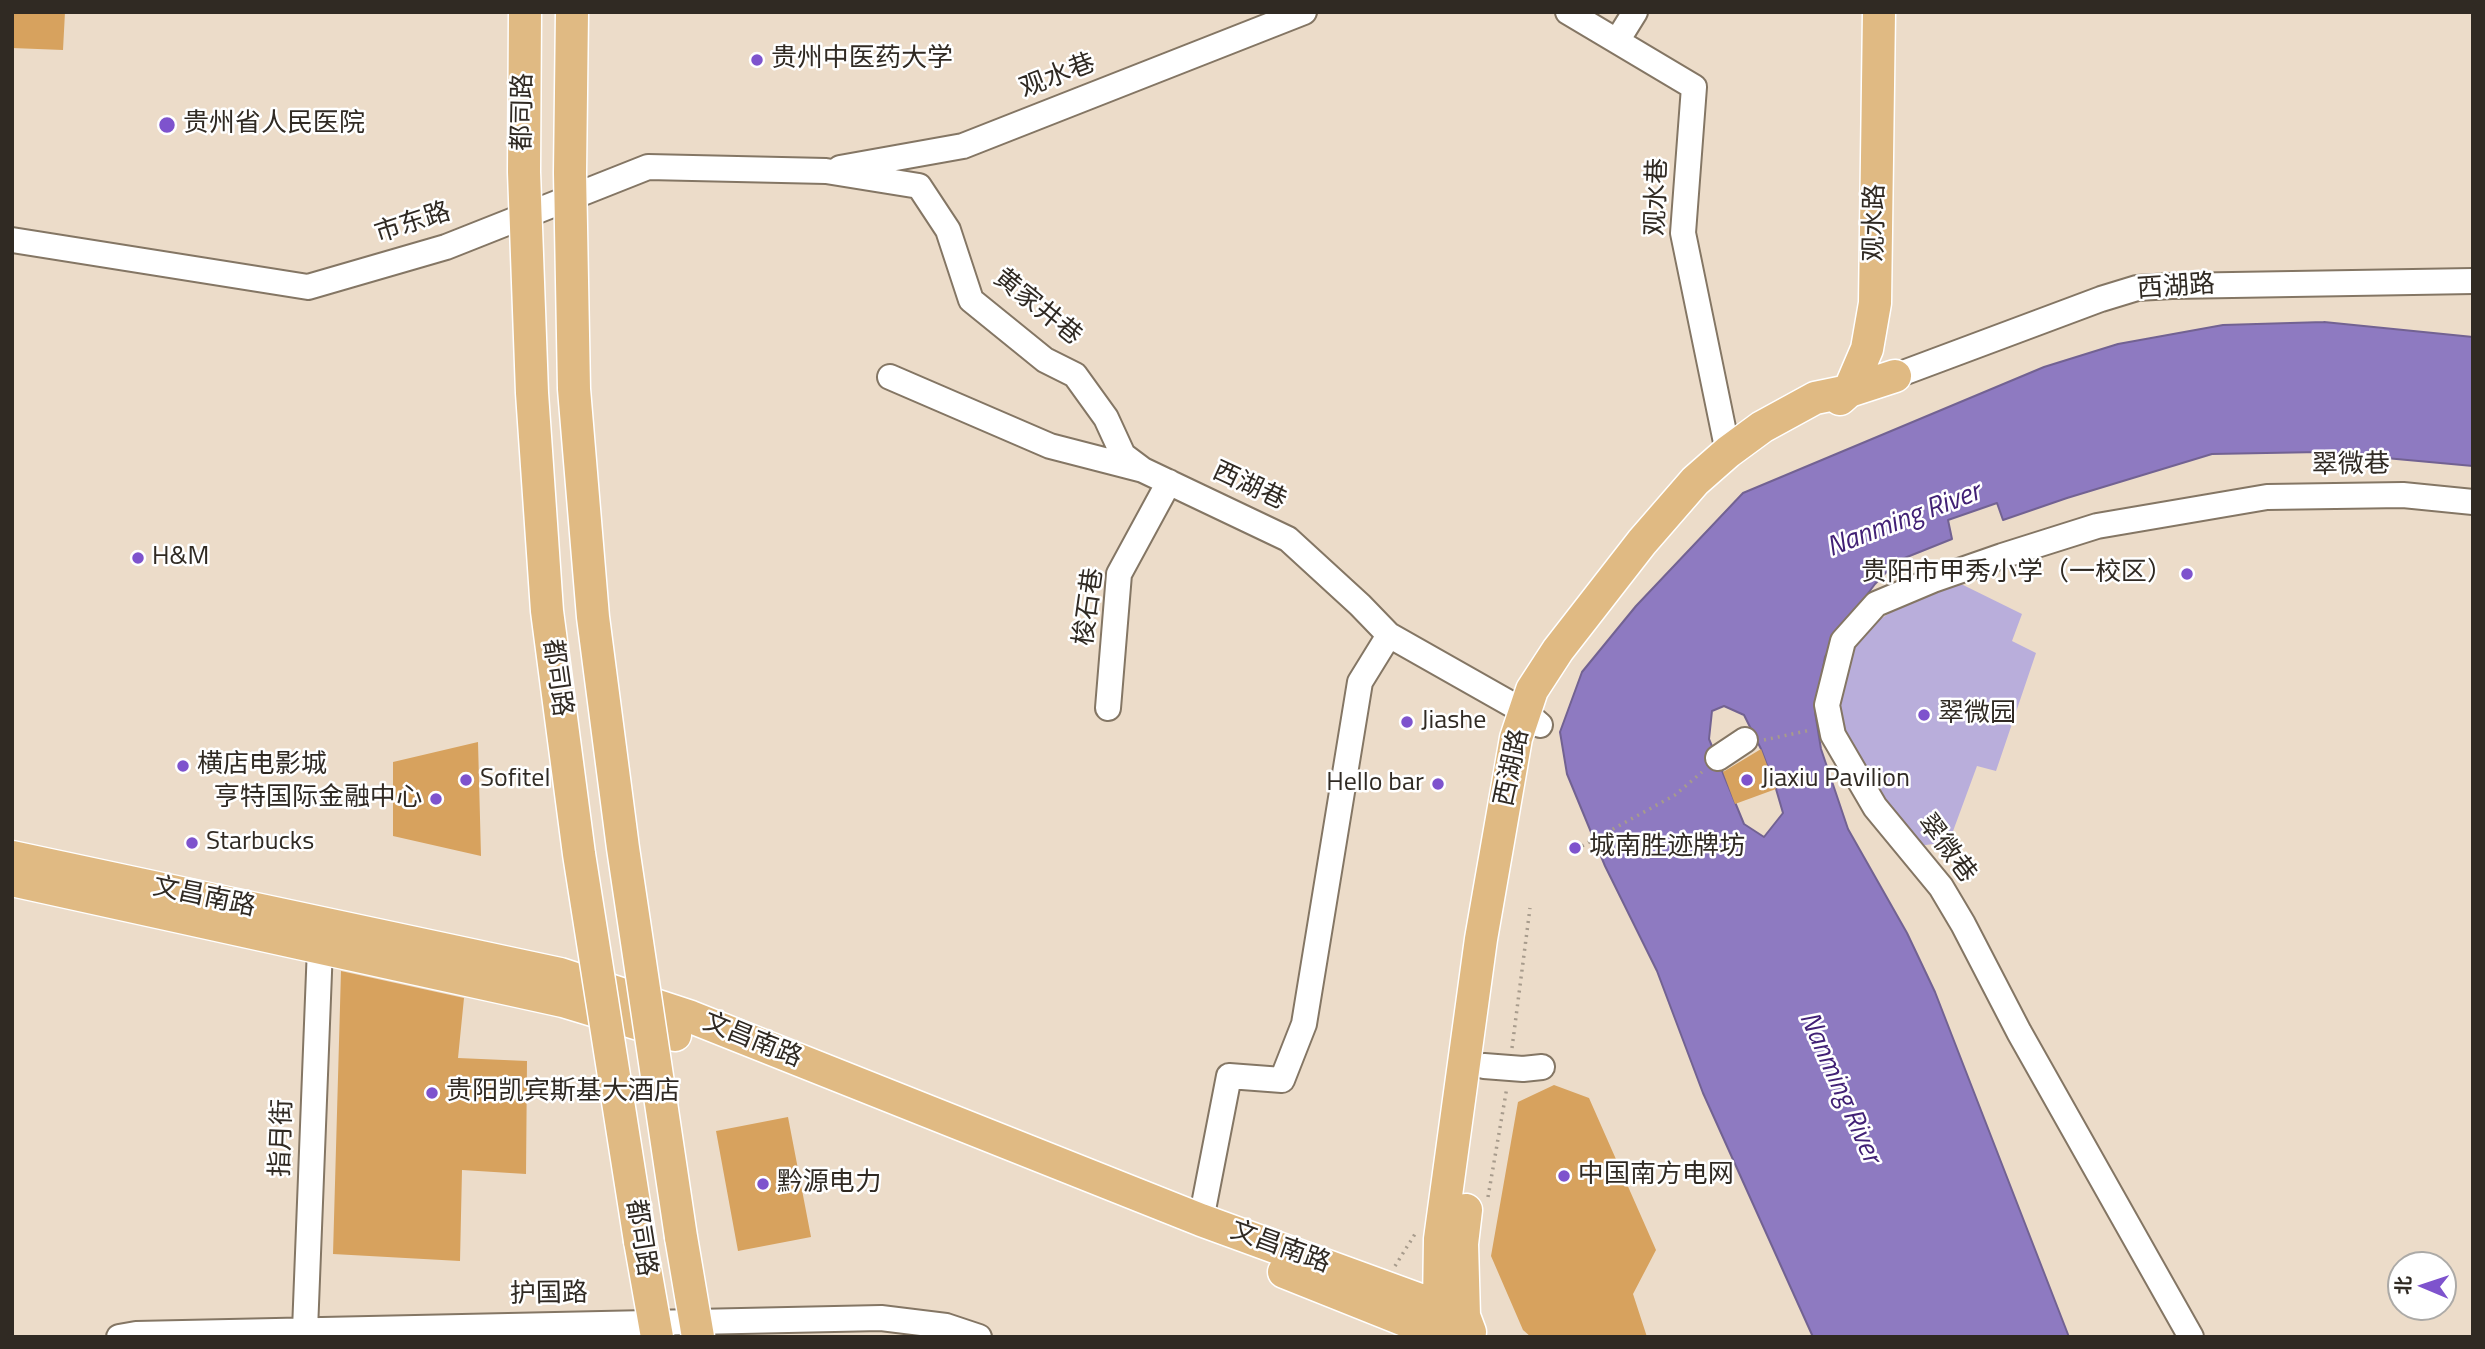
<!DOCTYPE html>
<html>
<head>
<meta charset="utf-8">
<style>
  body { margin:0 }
  #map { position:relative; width:2485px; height:1349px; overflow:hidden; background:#ecdcc9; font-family:"Titillium Web","Noto Sans SC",sans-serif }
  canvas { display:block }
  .frame { position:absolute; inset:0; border:14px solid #302a23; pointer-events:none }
  .north { position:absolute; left:2387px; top:1251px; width:70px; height:70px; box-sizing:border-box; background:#fff; border:2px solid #acaaa7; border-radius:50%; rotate:272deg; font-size:19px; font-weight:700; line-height:28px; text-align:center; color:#302a23 }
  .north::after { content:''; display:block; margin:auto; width:24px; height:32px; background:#7e53cd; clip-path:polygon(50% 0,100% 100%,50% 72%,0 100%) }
</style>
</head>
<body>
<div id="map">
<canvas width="2485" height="1349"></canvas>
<div class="frame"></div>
<div class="north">北</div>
</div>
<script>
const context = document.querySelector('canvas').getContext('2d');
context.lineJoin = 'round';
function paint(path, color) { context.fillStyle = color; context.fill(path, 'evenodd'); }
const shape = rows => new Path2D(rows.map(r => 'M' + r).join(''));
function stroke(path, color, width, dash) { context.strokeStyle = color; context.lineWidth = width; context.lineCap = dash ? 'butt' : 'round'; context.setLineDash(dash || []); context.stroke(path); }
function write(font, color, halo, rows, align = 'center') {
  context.font = font + ' "Titillium Web","Noto Sans SC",sans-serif'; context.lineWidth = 5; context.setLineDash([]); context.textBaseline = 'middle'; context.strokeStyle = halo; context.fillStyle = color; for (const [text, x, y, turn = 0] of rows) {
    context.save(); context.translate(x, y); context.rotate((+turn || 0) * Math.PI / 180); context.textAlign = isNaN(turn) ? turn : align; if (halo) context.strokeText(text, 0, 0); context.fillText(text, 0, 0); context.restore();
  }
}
paint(shape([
  [1955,581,2022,614,2012,641,2036,653,1996,771,1977,766,1949,842,1918,846,1882,810,1831,707,1854,637,1910,599]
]), '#b9aedb');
const water = shape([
  [2324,322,2473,337,2473,466,2320,452,2212,454,2067,498,2003,520,1997,503,1948,520,1952,539,1897,561,1875,584,1835,638,1825,657,1815,712,1821,749,1848,829,1907,933,1935,992,2069,1337,1813,1337,1703,1093,1657,971,1605,866,1567,774,1560,732,1582,672,1636,606,1743,493,2044,367,2118,344,2223,325,2324,322],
  [1724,706,1744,715,1761,749,1776,789,1783,813,1764,837,1744,824,1709,739,1712,711,1724,706]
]);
paint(water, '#8e7ac1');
stroke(water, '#726292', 2);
paint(shape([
  [12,12,65,12,63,50,12,48],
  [478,742,481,856,393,836,393,762],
  [1761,749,1776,789,1735,804,1723,772],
  [341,971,464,998,458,1058,527,1061,526,1174,462,1170,460,1261,333,1254],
  [1554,1085,1589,1098,1656,1250,1633,1294,1647,1337,1531,1337,1523,1330,1491,1256,1518,1102],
  [788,1117,811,1237,738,1251,716,1131]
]), '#d7a25e');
const minor = shape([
  [1568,12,1694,87,1683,233,1728,452],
  [1617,41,1635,12],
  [840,168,963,146,1304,12],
  [12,240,308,287,446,247,648,167,826,171,919,186,948,230,971,300,1045,360,1075,375,1106,418,1123,455,1143,470],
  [1895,376,2101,299,2137,288,2172,286,2473,281],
  [890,377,1050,446,1143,470,1288,539,1360,605,1389,635,1525,712,1540,725],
  [1108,708,1119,574,1169,482],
  [1718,758,1745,740],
  [1484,1066,1523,1069,1542,1067],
  [1201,1220,1229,1076,1282,1080,1304,1024,1360,682,1389,635],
  [305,1330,320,947],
  [119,1337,136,1334,881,1318,946,1326,979,1337],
  [2191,1337,2019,1032,1963,924,1941,887,1875,807,1833,735,1827,705,1843,641,1876,604,1933,580,2002,556,2097,526,2267,497,2403,495,2473,502]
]);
const major = shape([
  [1840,399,1849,391,1867,349,1875,303,1879,12],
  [12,857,560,974,691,1017,1201,1220,1464,1316],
  [12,880,563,1001,675,1035],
  [1466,1210,1462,1244,1464,1316,1470,1332],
  [681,1237,698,1337],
  [640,1241,657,1337],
  [1284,1272,1447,1337],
  [1444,1325,1439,1306,1440,1239,1481,939,1516,738,1532,690,1558,650,1642,542,1695,481,1728,452,1762,427,1815,398,1849,391,1895,376]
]);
stroke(minor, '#847664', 28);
stroke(major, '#fff', 35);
stroke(shape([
  [1764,740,1811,730],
  [1582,846,1675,795,1702,772],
  [1512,1048,1530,908],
  [1488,1197,1507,1087],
  [1395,1266,1415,1234]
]), '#a79b8c', 3.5, [2, 5]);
stroke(minor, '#fff', 24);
stroke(major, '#e0ba83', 32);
const majorBridge = shape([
  [525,12,524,172,532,393,547,611,579,854,640,1241],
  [572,12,570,173,574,389,593,617,623,848,681,1237]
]);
stroke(majorBridge, '#fff', 35, []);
stroke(majorBridge, '#e0ba83', 32);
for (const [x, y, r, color] of [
  [757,60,7,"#7e53cd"],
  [167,125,9,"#7e53cd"],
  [138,558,7,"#7e53cd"],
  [2187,574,7,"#7e53cd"],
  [1924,715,7,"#7e53cd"],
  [1407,722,7,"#7e53cd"],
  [183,766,7,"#7e53cd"],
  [466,780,7,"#7e53cd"],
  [1747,780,7,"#7e53cd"],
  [1438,784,7,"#7e53cd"],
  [436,799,7,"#7e53cd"],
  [192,843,7,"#7e53cd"],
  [1575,848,7,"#7e53cd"],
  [432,1093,7,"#7e53cd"],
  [1564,1176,7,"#7e53cd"],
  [763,1184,7,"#7e53cd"]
]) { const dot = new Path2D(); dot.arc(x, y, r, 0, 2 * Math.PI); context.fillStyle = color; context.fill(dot); stroke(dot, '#fff', 2.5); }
write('26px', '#302a23', '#fff', [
  ["贵州中医药大学",771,60],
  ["贵州省人民医院",183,125],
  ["H&M",152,558],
  ["贵阳市甲秀小学（一校区）",2173,574,"right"],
  ["翠微园",1938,715],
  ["Jiashe",1421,722],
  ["横店电影城",197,766],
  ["Sofitel",480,780],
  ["Jiaxiu Pavilion",1761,780],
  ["Hello bar",1424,784,"right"],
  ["亨特国际金融中心",422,799,"right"],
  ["Starbucks",206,843],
  ["城南胜迹牌坊",1589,848],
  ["贵阳凯宾斯基大酒店",446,1093],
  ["中国南方电网",1578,1176],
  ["黔源电力",777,1184]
], 'left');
write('26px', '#302a23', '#fff', [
  ["观水巷",1058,77,-21],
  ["都司路",524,112,-89],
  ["观水巷",1658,197,-88],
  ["观水路",1876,223,-89],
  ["市东路",413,224,-18],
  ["西湖路",2176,288,-4],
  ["黄家井巷",1037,308,39],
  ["翠微巷",2351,466,-1],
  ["西湖巷",1249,487,25],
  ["梭石巷",1090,607,-82],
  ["都司路",556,678,82],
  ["西湖路",1513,768,-78],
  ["翠微巷",1946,849,53],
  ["文昌南路",204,898,12],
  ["文昌南路",752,1041,22],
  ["指月街",283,1138,-88],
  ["都司路",640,1238,81],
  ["文昌南路",1280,1248,20],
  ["护国路",549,1295,-1]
]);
write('italic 28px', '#412075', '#fff', [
  ["Nanming River",1904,521,-21],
  ["Nanming River",1839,1088,66]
]);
</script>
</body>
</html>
